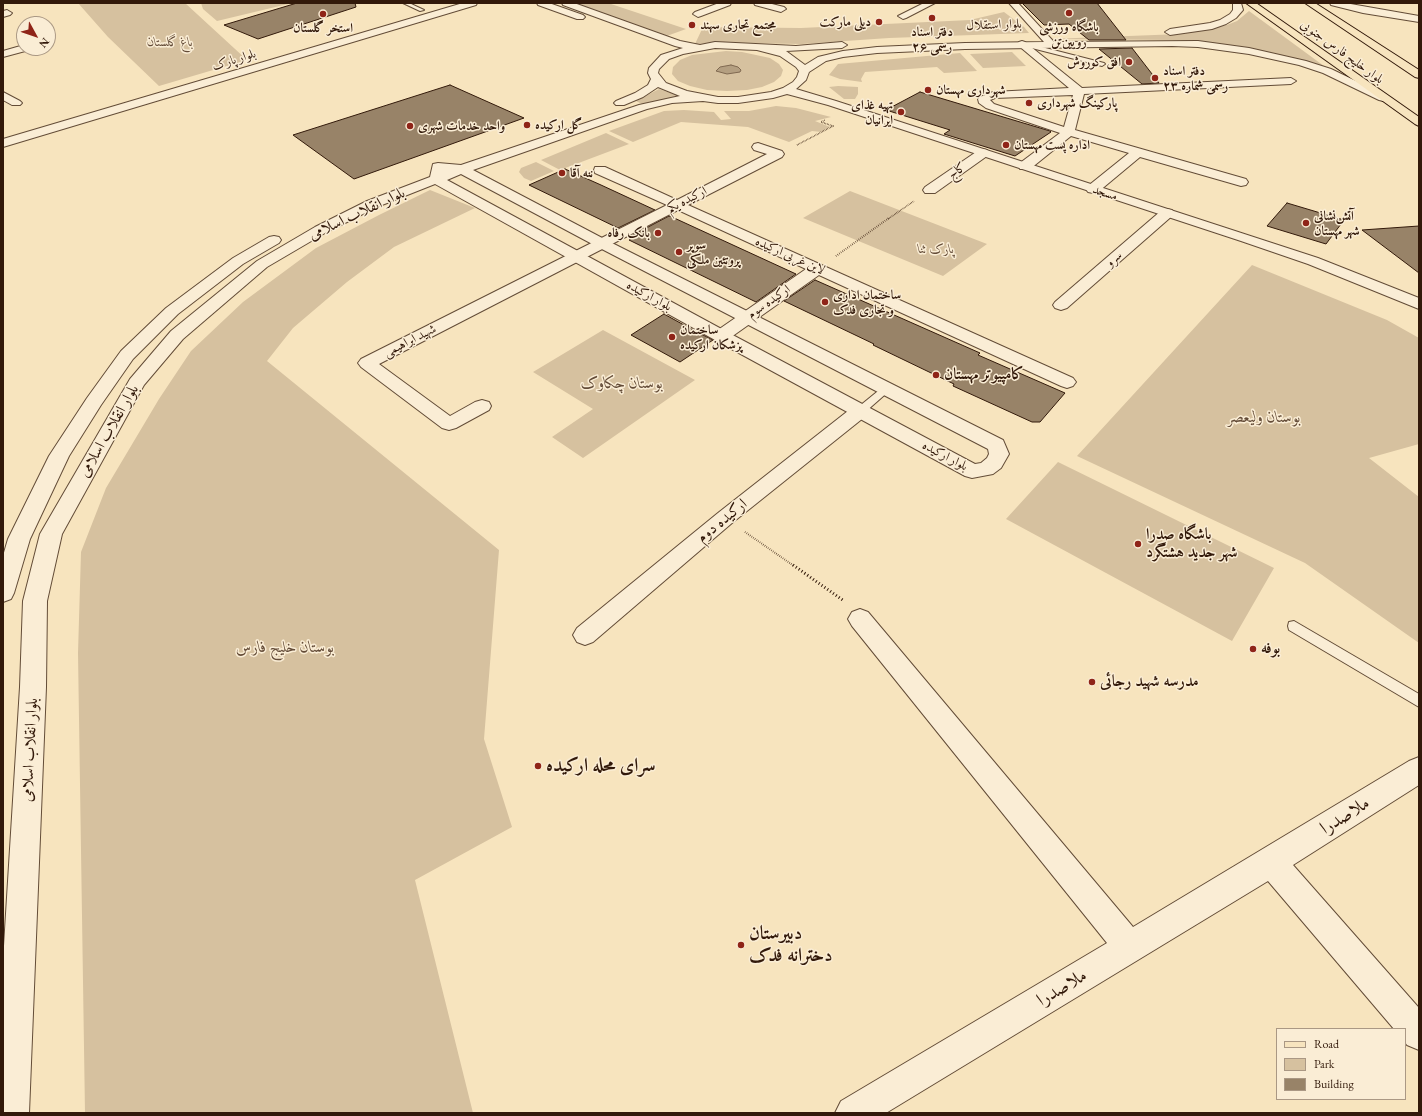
<!DOCTYPE html>
<html>
<head>
<meta charset="utf-8">
<style>
  body { margin:0 }
  #map { position:relative; width:1422px; height:1116px; overflow:hidden; background:#f7e4be; font-family:"EB Garamond",serif }
  canvas { display:block }
  .frame { position:absolute; inset:0; border:4px solid #32190a; pointer-events:none }
  .legend { position:absolute; left:1276px; top:1028px; width:130px; height:72px; box-sizing:border-box; background:#faedd5; border:1px solid #aa9884; margin:0; padding:5px 7px; list-style:none; font-size:12px; color:#32190a }
  .legend li { display:flex; align-items:center; gap:8px; height:20px }
  .legend b { width:20px; border:1px solid #aa9884 }
  .north { position:absolute; left:16px; top:16px; width:40px; height:40px; box-sizing:border-box; background:#faedd5; border:1px solid #aa9884; border-radius:50%; rotate:130deg; font-size:11px; font-weight:700; line-height:16px; text-align:center; color:#32190a }
  .north::after { content:''; display:block; margin:auto; width:14px; height:18px; background:#8f2418; clip-path:polygon(50% 0,100% 100%,50% 72%,0 100%) }
</style>
</head>
<body>
<div id="map">
<canvas width="1422" height="1116"></canvas>
<div class="frame"></div>
<ul class="legend">
<li><b style="height:5px;background:#f7e4be"></b>Road</li>
<li><b style="height:11px;background:#d6c19f"></b>Park</li>
<li><b style="height:11px;background:#988368"></b>Building</li>
</ul>
<div class="north">N</div>
</div>
<script>
const context = document.querySelector('canvas').getContext('2d');
context.lineJoin = 'round';
function paint(path, color) { context.fillStyle = color; context.fill(path, 'evenodd'); }
const shape = rows => new Path2D(rows.map(r => 'M' + r).join(''));
function stroke(path, color, width, dash) { context.strokeStyle = color; context.lineWidth = width; context.lineCap = dash ? 'butt' : 'round'; context.setLineDash(dash || []); context.stroke(path); }
function write(font, color, halo, rows, align = 'center') {
  context.font = font + ' "EB Garamond",Amiri,serif'; context.lineWidth = 3; context.setLineDash([]); context.textBaseline = 'middle'; context.strokeStyle = halo; context.fillStyle = color; for (const [text, x, y, turn = 0] of rows) {
    context.save(); context.translate(x, y); context.rotate((+turn || 0) * Math.PI / 180); context.textAlign = isNaN(turn) ? turn : align; if (halo) context.strokeText(text, 0, 0); context.fillText(text, 0, 0); context.restore();
  }
}
paint(shape([
  [78,3,185,3,247,60,159,86,108,37],
  [201,3,292,3,217,21,203,9],
  [573,3,608,3,686,29,664,37],
  [1249,11,1324,66,1246,47,1215,43,1173,40,1050,39,1181,34,1227,25,1237,21],
  [1004,12,1024,27,1029,33,889,38,802,44,736,43,695,44,703,27,801,28,970,20],
  [726,51,742,52,770,58,779,64,783,70,781,76,774,82,762,87,747,90,727,91,707,90,690,86,678,81,672,74,673,67,680,60,692,55],
  [1012,52,1026,66,983,68,970,54],
  [960,53,977,71,944,73,937,67,865,72,861,79,862,82,840,79,829,75,838,64],
  [838,86,858,87,858,94,855,99,844,99,829,87],
  [659,89,679,96,642,104,636,101],
  [776,106,796,108,831,117,815,121,830,127,821,132,812,131,789,142,748,127,681,122,633,142,609,131,664,111,684,110,714,112,721,120,731,119,724,111,749,111],
  [606,133,629,144,560,170,541,160],
  [536,162,554,171,531,181,524,178,519,172,521,168],
  [430,190,475,208,394,247,347,282,293,328,267,361,499,550,484,739,512,827,415,880,473,1113,85,1113,78,653,81,552,106,488,159,399,191,351,243,302,316,248,379,215],
  [850,191,987,244,943,276,803,218],
  [1252,265,1387,320,1419,338,1419,444,1369,458,1419,497,1419,643,1305,563,1077,456],
  [603,330,695,380,583,458,552,437,593,409,533,372],
  [1058,462,1274,568,1232,641,1006,519]
]), '#d6c19f');
const water = shape([
  [731,65,738,67,741,70,740,72,727,74,716,71,720,67,731,65]
]);
paint(water, '#b49f81');
stroke(water, '#806951', 1);
const building = shape([
  [297,3,355,3,356,7,258,39,224,25,297,3],
  [1022,3,1097,3,1126,40,1089,40,1069,24,1044,25,1022,3],
  [1132,48,1159,83,1142,84,1099,49,1132,48],
  [450,85,524,118,354,179,293,135,450,85],
  [920,92,1050,131,1051,132,1015,156,944,134,950,130,886,110,920,92],
  [565,169,601,185,655,210,618,228,529,185,565,169],
  [1287,203,1344,220,1326,244,1267,226,1287,203],
  [669,216,672,217,796,274,756,302,629,240,635,236,633,235,669,216],
  [1419,226,1419,273,1362,230,1419,226],
  [815,280,980,353,978,355,1065,393,1040,422,1032,422,953,386,954,384,873,345,874,344,784,301,815,280],
  [664,314,693,330,713,340,680,362,631,335,664,314]
]);
paint(building, '#988368');
stroke(building, '#32190a', 1);
const service = shape([
  [403,3,409,3,424,10,420,11,403,3],
  [1022,42,1104,63,1105,64,1102,66,1020,45,1020,43,1022,42],
  [886,386,891,389,889,391,864,413,856,413,855,411,856,409,883,387,886,386],
  [1294,621,1419,694,1419,707,1289,630,1288,626,1289,622,1294,621]
]);
const minor = shape([
  [719,3,731,3,730,5,701,16,698,17,693,14,695,12,719,3],
  [754,3,768,3,784,7,786,9,781,12,755,5,754,3],
  [924,3,935,3,906,18,903,19,898,16,924,3],
  [1330,3,1345,3,1419,16,1419,22,1363,13,1331,5,1330,3],
  [7,10,12,13,10,15,3,17,3,11,7,10],
  [1022,41,1025,42,1082,88,1291,78,1296,81,1291,84,1084,94,1075,130,1246,179,1248,182,1246,185,1241,186,1140,157,1098,192,1093,193,1088,192,1086,189,1088,186,1129,153,1071,136,1030,169,1020,169,1019,166,1020,163,1060,133,986,108,979,103,978,99,980,97,993,92,1069,88,1019,46,1017,44,1019,42,1022,41],
  [1073,95,1064,127,994,104,990,100,995,98,1073,95],
  [24,45,24,48,30,48,29,50,3,57,3,51,24,45],
  [3,92,20,101,22,103,20,105,12,105,3,100,3,92],
  [758,143,782,151,784,154,782,157,688,205,1073,378,1076,382,1073,386,1067,388,1061,386,819,275,727,340,721,341,715,340,713,336,715,332,806,269,678,210,379,364,450,416,475,402,482,400,489,402,491,406,489,410,456,428,449,430,442,428,361,367,358,363,361,359,667,205,595,173,594,170,595,167,605,167,677,200,767,154,754,150,752,147,754,144,758,143],
  [983,149,987,150,989,153,987,156,935,193,925,193,923,190,925,187,979,150,983,149],
  [1167,209,1172,210,1174,213,1172,216,1067,308,1061,310,1055,308,1053,305,1055,302,1162,210,1167,209],
  [860,405,867,407,869,411,867,415,732,523,593,642,585,645,577,642,573,635,577,628,718,513,853,407,860,405],
  [860,609,868,612,1133,927,1409,761,1419,757,1419,785,1293,865,1419,1008,1419,1050,1407,1045,1405,1042,1405,1029,1394,1029,1268,881,886,1113,835,1113,841,1101,1107,943,852,626,848,619,852,612,860,609]
]);
const tertiary = shape([
  [463,3,477,3,476,5,3,147,3,139,463,3],
  [537,3,549,3,583,15,585,17,583,19,577,19,538,5,537,3],
  [562,3,574,3,680,41,700,45,715,42,796,46,842,42,847,45,842,48,786,51,805,65,818,57,843,51,877,47,965,43,1044,42,1009,3,1018,3,1054,42,1198,41,1249,48,1306,61,1331,69,1387,96,1389,98,1383,101,1379,100,1323,73,1299,65,1249,54,1198,47,1172,46,965,49,877,53,843,57,826,61,809,72,806,80,796,89,836,101,1318,258,1419,298,1419,309,1308,264,1241,241,828,105,787,94,773,98,738,103,718,103,703,101,672,103,647,109,473,170,606,240,1003,440,1009,454,1001,468,993,474,972,478,965,476,715,340,435,184,377,207,325,233,267,267,183,339,144,385,62,534,47,601,46,687,29,1113,3,1113,3,962,20,687,23,601,40,534,130,379,171,331,257,261,315,227,367,201,430,177,433,164,438,163,461,165,639,105,680,96,658,87,643,97,624,105,616,105,614,103,616,101,635,93,648,85,651,79,648,73,649,68,661,55,683,48,675,46,563,5,562,3],
  [715,48,757,50,780,56,796,67,799,71,797,77,793,82,783,88,771,92,738,97,718,97,687,91,666,83,658,73,659,69,669,59,683,54,715,48],
  [461,174,596,246,988,449,989,454,987,458,981,463,975,464,727,332,447,180,461,174],
  [1233,3,1241,3,1243,10,1236,18,1226,24,1212,29,1170,35,1165,32,1170,29,1210,23,1220,20,1230,14,1233,10,1233,3],
  [274,236,279,237,281,240,279,243,243,264,178,314,133,359,101,405,69,456,30,539,14,593,11,599,3,602,3,556,8,539,49,456,87,398,121,351,166,308,233,258,269,237,274,236]
]);
const primary = shape([
  [1246,3,1256,3,1419,117,1419,126,1415,124,1246,3],
  [1305,3,1315,3,1419,70,1419,78,1415,77,1305,3]
]);
stroke(service, '#634c37', 2);
stroke(minor, '#634c37', 2);
stroke(tertiary, '#634c37', 2);
stroke(primary, '#32190a', 2);
stroke(shape([
  [797,145,833,126,821,122,825,120],
  [888,219,914,201]
]), '#32190a', 1.5, [0.5, 1]);
stroke(shape([
  [836,256,889,218],
  [745,532,794,566]
]), '#32190a', 2, [0.5, 1.5]);
stroke(shape([
  [793,565,844,601]
]), '#32190a', 3, [1, 2.5]);
paint(service, '#faedd5');
paint(minor, '#faedd5');
paint(tertiary, '#faedd5');
paint(primary, '#f7e4be');
for (const [x, y, r, color] of [
  [1069,13,4,"#8f2418"],
  [323,14,4,"#8f2418"],
  [932,18,4,"#8f2418"],
  [879,22,4,"#8f2418"],
  [692,25,4,"#8f2418"],
  [1129,62,4,"#8f2418"],
  [1155,78,4,"#8f2418"],
  [928,90,4,"#8f2418"],
  [1029,103,4,"#8f2418"],
  [901,112,4,"#8f2418"],
  [527,125,4,"#8f2418"],
  [410,126,4,"#8f2418"],
  [1006,145,4,"#8f2418"],
  [562,173,4,"#8f2418"],
  [1306,223,4,"#8f2418"],
  [658,233,4,"#8f2418"],
  [679,252,4,"#8f2418"],
  [825,302,4,"#8f2418"],
  [672,337,4,"#8f2418"],
  [936,375,4,"#8f2418"],
  [1138,544,4,"#8f2418"],
  [1253,649,4,"#8f2418"],
  [1092,682,4,"#8f2418"],
  [538,766,4,"#8f2418"],
  [741,945,4,"#8f2418"]
]) { const dot = new Path2D(); dot.arc(x, y, r, 0, 2 * Math.PI); context.fillStyle = color; context.fill(dot); stroke(dot, '#faedd5', 1.5); }
write('bold 13px', '#32190a', '#faedd5', [
  ["دیلی مارکت",871,22,"right"],
  ["مجتمع تجاری سهند",700,25],
  ["باشگاه ورزشی",1069,27,"center"],
  ["رویین‌تن",1069,42,"center"],
  ["استخر گلستان",323,28,"center"],
  ["دفتر اسناد",932,32,"center"],
  ["رسمی ۲۶",932,47,"center"],
  ["افق کوروش",1121,62,"right"],
  ["دفتر اسناد",1163,71],
  ["رسمی شماره ۲۳",1163,86],
  ["شهرداری مهستان",936,90],
  ["پارکینگ شهرداری",1037,103],
  ["تهیه غذای",893,105,"right"],
  ["ایرانیان",893,120,"right"],
  ["گل ارکیده",535,125],
  ["واحد خدمات شهری",418,126],
  ["اداره پست مهستان",1014,145],
  ["ننه آقا",570,173],
  ["آتش‌نشانی",1314,216],
  ["شهر مهستان",1314,231],
  ["بانک رفاه",650,233,"right"],
  ["سوپر",687,245],
  ["پروتئین ملکی",687,260],
  ["ساختمان اداری",833,295],
  ["و تجاری فدک",833,310],
  ["ساختمان",680,330],
  ["پزشکان ارکیده",680,345]
], 'left');
write('13px', '#32190a', '#faedd5', [
  ["بلوار استقلال",994,25,-2],
  ["بلوار خلیج فارس جنوبی",1342,52,36],
  ["بلوار پارک",234,60,-17],
  ["کاج",957,171,-35],
  ["مسجد",1105,193,18],
  ["ارکیده یکم",687,200,-27],
  ["لاین غربی ارکیده",790,256,24],
  ["سرو",1114,259,-41],
  ["بلوار ارکیده",649,296,29],
  ["ارکیده سوم",769,302,-35],
  ["شهید ابراهیمی",410,341,-27],
  ["بلوار ارکیده",945,456,28]
]);
write('italic 13px', '#634b37', '#faedd5', [
  ["باغ گلستان",170,42],
  ["پارک ثنا",936,249]
]);
write('16px', '#32190a', '#faedd5', [
  ["بلوار انقلاب اسلامی",357,214,-25],
  ["بلوار انقلاب اسلامی",109,431,-60],
  ["ارکیده دوم",722,521,-39],
  ["بلوار انقلاب اسلامی",30,750,-87]
]);
write('bold 16px', '#32190a', '#faedd5', [
  ["کامپیوتر مهستان",944,375],
  ["باشگاه صدرا",1146,535],
  ["شهر جدید هشتگرد",1146,553],
  ["بوفه",1261,649],
  ["مدرسه شهید رجائی",1100,682]
], 'left');
write('italic 16px', '#634b37', '#faedd5', [
  ["بوستان چکاوک",622,384],
  ["بوستان ولیعصر",1264,418],
  ["بوستان خلیج فارس",285,648]
]);
write('bold 19px', '#32190a', '#faedd5', [
  ["سرای محله ارکیده",546,766],
  ["دبیرستان",749,934],
  ["دخترانه فدک",749,956]
], 'left');
write('19px', '#32190a', '#faedd5', [
  ["ملاصدرا",1345,816,-32],
  ["ملاصدرا",1062,988,-31]
]);
</script>
</body>
</html>
